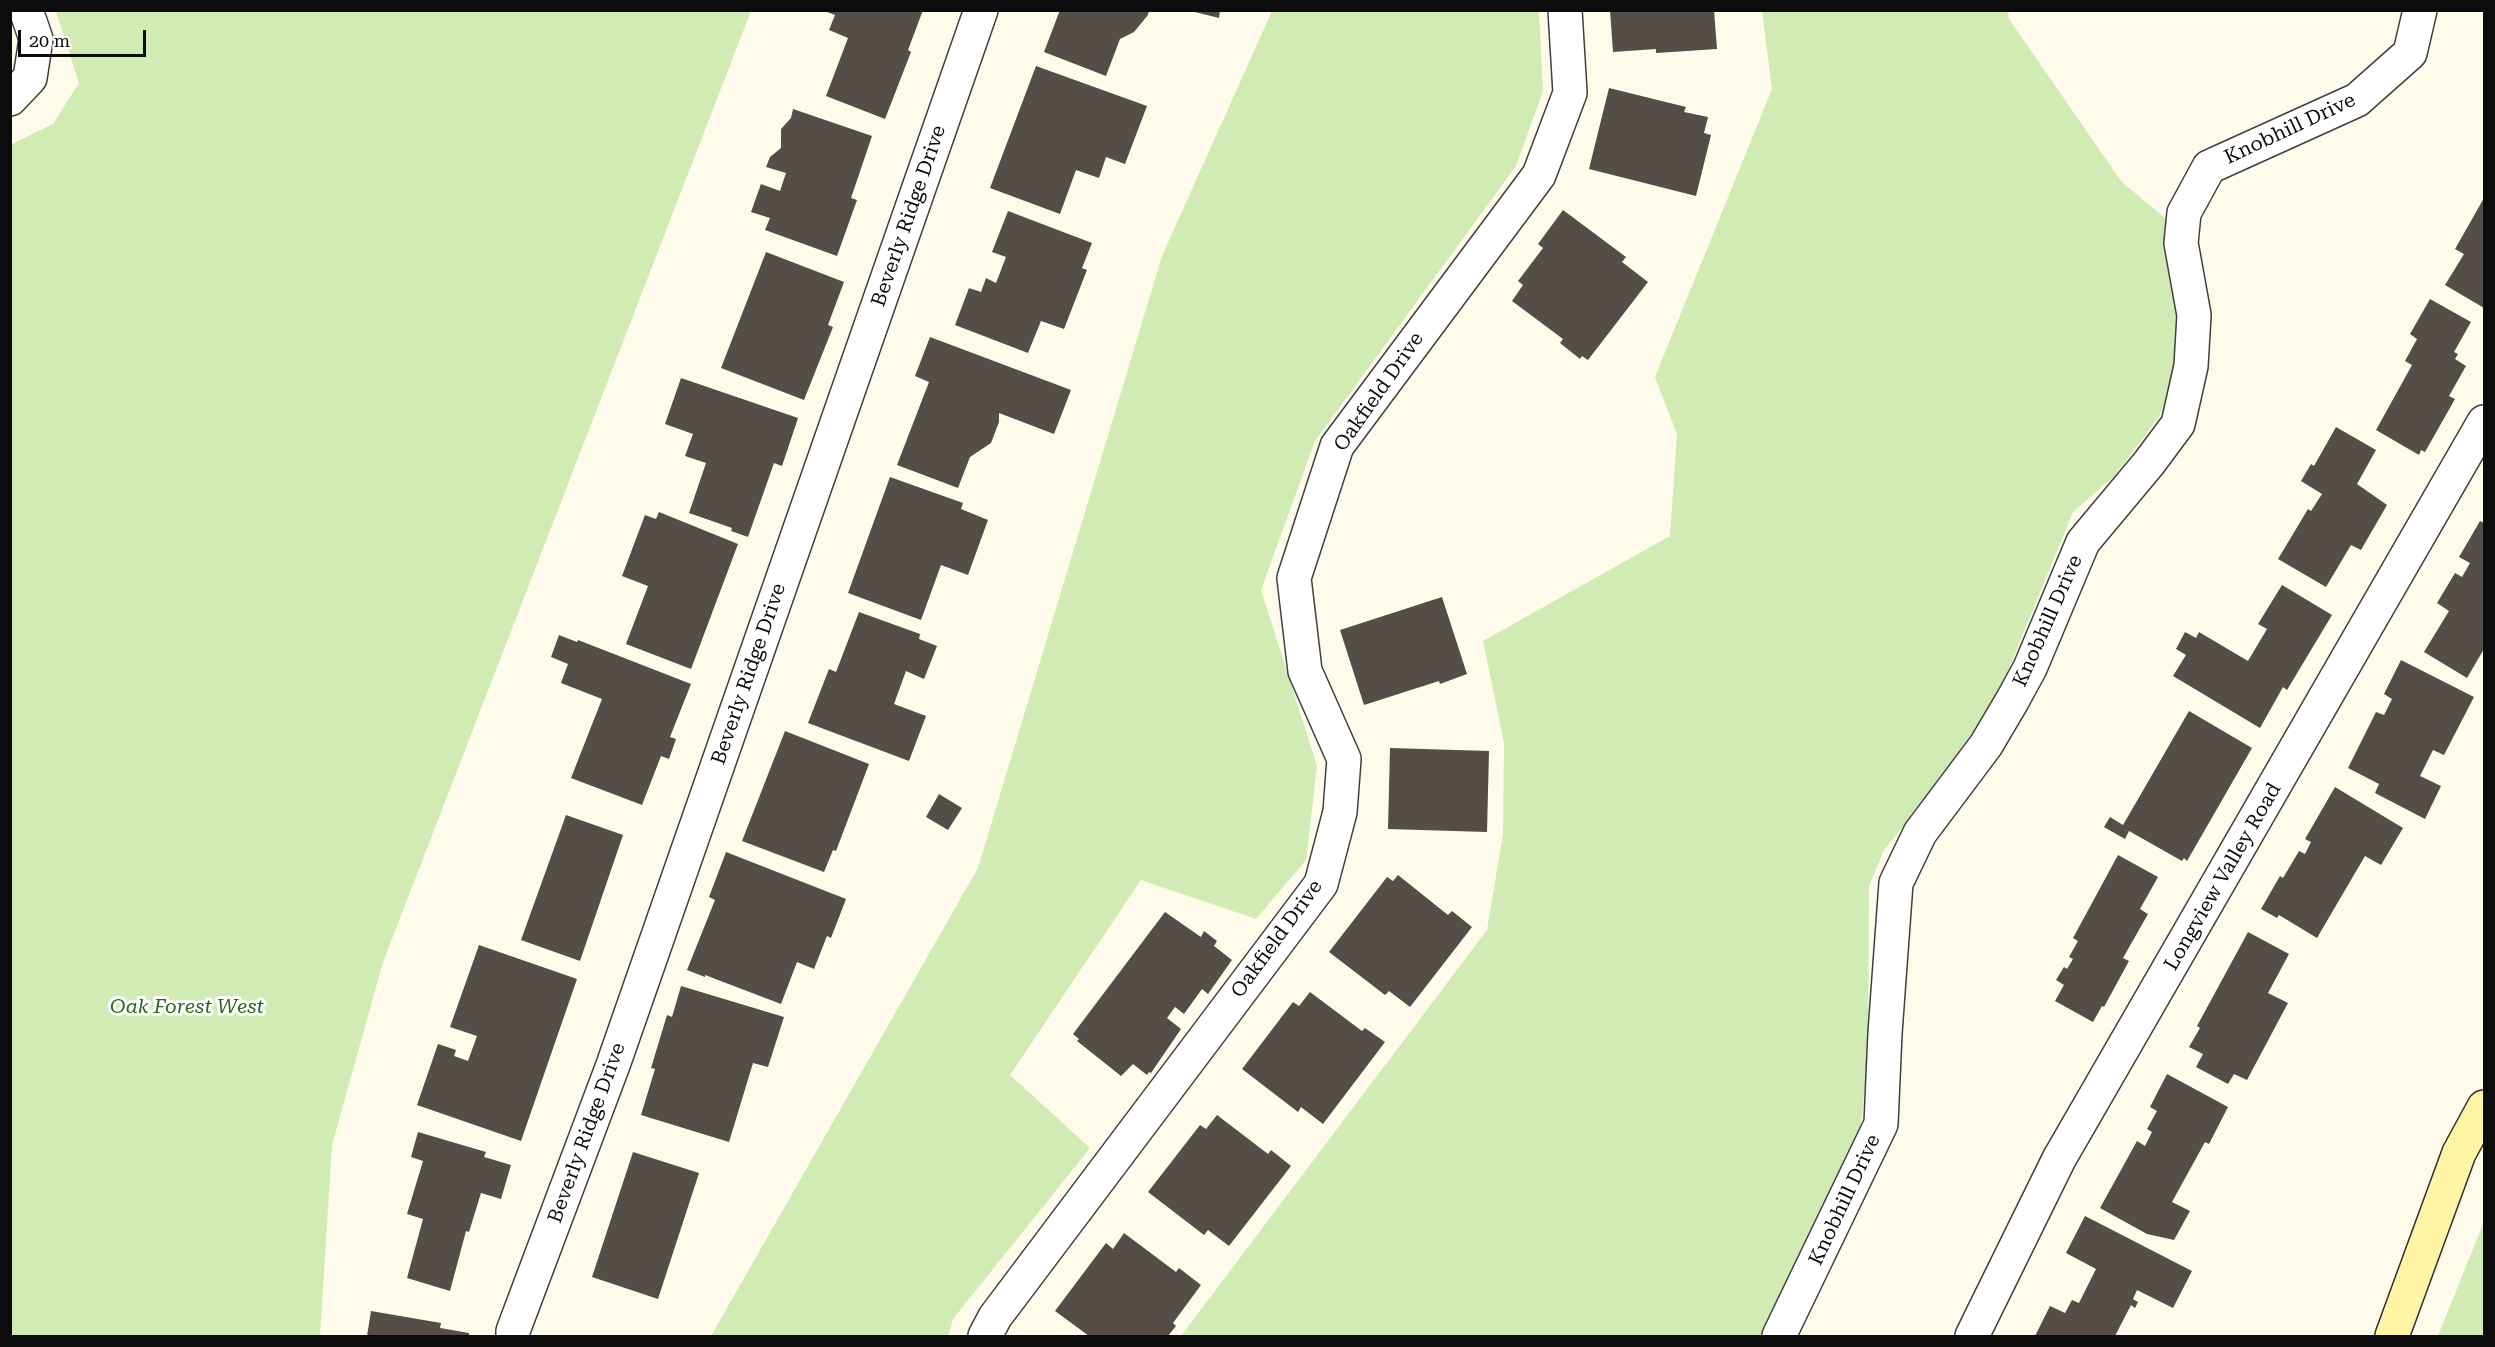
<!DOCTYPE html>
<html>
<head>
<meta charset="utf-8">
<style>
  body { margin:0 }
  #map { position:relative; width:2495px; height:1347px; overflow:hidden; background:#fffbea; font-family:"Roboto Serif",serif }
  canvas { display:block }
  .frame { position:absolute; inset:0; border:12px solid #0c0c0c; pointer-events:none }
  .scale { position:absolute; left:18px; top:30px; width:128px; height:27px; box-sizing:border-box; border:3px solid #0c0c0c; border-top:0; padding-left:8px; font-size:18px; line-height:21px; white-space:nowrap; color:#0c0c0c; -webkit-text-stroke:4px #fff; paint-order:stroke }
</style>
</head>
<body>
<div id="map">
<canvas width="2495" height="1347"></canvas>
<div class="frame"></div>
<div class="scale">20 m</div>
</div>
<script>
const context = document.querySelector('canvas').getContext('2d');
context.lineJoin = 'round';
function paint(path, color) { context.fillStyle = color; context.fill(path, 'evenodd'); }
const shape = rows => new Path2D(rows.map(r => 'M' + r).join(''));
function stroke(path, color, width, dash) { context.strokeStyle = color; context.lineWidth = width; context.lineCap = dash ? 'butt' : 'round'; context.setLineDash(dash || []); context.stroke(path); }
function write(font, color, halo, rows, align = 'center') {
  context.font = font + ' "Roboto Serif",serif'; context.lineWidth = 6; context.setLineDash([]); context.textBaseline = 'middle'; context.strokeStyle = halo; context.fillStyle = color; for (const [text, x, y, turn = 0] of rows) {
    context.save(); context.translate(x, y); context.rotate((+turn || 0) * Math.PI / 180); context.textAlign = isNaN(turn) ? turn : align; if (halo) context.strokeText(text, 0, 0); context.fillText(text, 0, 0); context.restore();
  }
}
paint(shape([
  [56,11,751,11,383,962,332,1145,320,1336,11,1336,10,145,53,124,79,83],
  [1272,11,1539,11,1543,91,1516,166,1315,441,1261,590,1317,766,1306,860,1256,919,1141,880,1010,1075,1090,1148,953,1319,948,1336,711,1336,978,868,1162,256],
  [1762,11,2008,11,2009,19,2121,181,2173,225,2183,324,2177,373,2159,417,2114,476,2073,512,1996,700,1963,753,1884,850,1869,886,1868,1057,1861,1123,1847,1172,1763,1336,1181,1336,1487,930,1503,834,1504,743,1483,641,1670,536,1677,434,1655,377,1772,89],
  [2484,1222,2484,1336,2438,1336]
]), '#d0ebb3');
paint(shape([
  [828,10,923,10,908,50,911,52,885,119,826,96,848,38,829,30,835,15,827,12],
  [1060,10,1149,10,1148,15,1134,32,1120,39,1106,76,1044,52],
  [1187,10,1220,10,1219,18],
  [1610,10,1714,10,1717,49,1656,53,1656,49,1613,52],
  [1036,66,1147,106,1125,164,1106,157,1099,178,1076,170,1060,214,990,188],
  [1609,88,1686,107,1684,112,1708,117,1704,133,1711,135,1696,196,1589,169],
  [793,109,872,136,851,198,857,200,837,256,765,230,770,218,751,212,761,184,780,191,786,173,766,167,770,157,781,148,781,129,791,118],
  [2484,198,2484,308,2445,285,2464,254,2455,249],
  [1563,210,1626,257,1622,262,1648,282,1588,360,1582,356,1580,359,1560,343,1563,339,1512,301,1523,285,1518,281,1543,248,1538,244],
  [1008,211,1092,243,1082,268,1087,270,1064,329,1041,321,1028,353,955,325,969,288,981,292,986,278,996,283,1006,257,992,252],
  [766,252,844,282,828,325,833,327,804,400,721,368],
  [2430,299,2471,322,2454,352,2458,354,2455,359,2466,366,2449,396,2455,399,2425,452,2421,450,2419,455,2376,430,2412,365,2405,361,2417,339,2410,334],
  [930,337,1071,390,1054,434,999,413,999,422,991,443,970,457,958,488,897,465,929,382,915,376],
  [681,378,798,418,782,466,774,463,748,537,731,531,732,528,689,513,706,463,685,456,693,434,665,424],
  [2336,427,2376,450,2357,484,2387,505,2361,550,2351,545,2326,587,2278,559,2308,509,2311,511,2322,494,2301,481,2311,464,2314,466],
  [890,477,963,503,961,509,988,520,968,575,941,565,921,620,848,593],
  [659,512,738,544,691,669,626,644,648,586,622,576,645,515,656,519],
  [2480,521,2484,523,2484,649,2467,678,2424,652,2449,611,2437,603,2455,573,2462,577,2470,563,2459,557],
  [2282,585,2332,615,2287,690,2283,687,2260,728,2173,676,2186,655,2176,649,2185,632,2196,638,2199,632,2248,661,2267,629,2258,624],
  [1442,597,1467,674,1440,684,1439,681,1364,705,1340,630],
  [859,612,920,634,919,639,937,646,924,679,906,671,894,704,926,716,909,761,808,723,829,669,836,672],
  [559,635,577,642,578,640,691,684,670,737,676,739,669,759,661,756,642,805,571,778,602,699,561,683,568,664,551,657],
  [2401,660,2474,697,2444,755,2433,750,2420,776,2441,786,2425,819,2375,793,2379,784,2348,768,2376,712,2384,715,2392,699,2384,694],
  [2189,711,2252,748,2187,861,2184,858,2182,861,2129,831,2125,839,2104,827,2110,817,2123,825],
  [785,731,869,764,836,851,833,850,824,872,742,841],
  [1390,748,1489,751,1487,832,1388,829],
  [2335,787,2403,828,2381,865,2365,856,2317,938,2279,915,2277,918,2261,909,2280,876,2283,878,2299,851,2305,854,2311,842,2305,839],
  [939,794,962,808,948,830,926,817],
  [566,815,623,835,580,961,521,940],
  [726,852,846,899,831,938,827,936,814,969,797,962,781,1004,705,975,705,977,687,970,715,900,709,897],
  [2118,855,2158,877,2140,909,2148,914,2123,958,2129,961,2104,1007,2102,1006,2093,1022,2055,1001,2064,985,2056,980,2064,967,2067,969,2073,959,2069,957,2078,941,2073,938],
  [1398,875,1448,915,1452,911,1472,927,1410,1007,1389,991,1385,995,1329,952,1387,877,1393,881],
  [1165,912,1201,937,1204,931,1217,941,1214,946,1232,960,1208,994,1202,989,1184,1014,1175,1007,1167,1018,1181,1029,1151,1073,1149,1072,1147,1075,1133,1064,1121,1076,1077,1041,1079,1039,1073,1034],
  [2248,932,2289,954,2268,993,2288,1003,2247,1080,2234,1074,2228,1084,2196,1067,2203,1054,2189,1047,2200,1028,2197,1026],
  [479,945,577,979,521,1141,417,1105,438,1044,456,1050,454,1056,468,1061,477,1036,450,1027],
  [681,986,784,1017,768,1067,753,1063,729,1142,641,1115,655,1069,651,1068,667,1015,672,1017],
  [1310,992,1362,1031,1365,1028,1385,1042,1323,1124,1301,1107,1298,1112,1242,1069,1293,1002,1299,1006],
  [2167,1074,2228,1107,2209,1144,2205,1142,2172,1202,2190,1211,2174,1240,2147,1234,2100,1208,2137,1141,2145,1146,2152,1132,2147,1129,2157,1111,2150,1107],
  [1217,1115,1268,1154,1271,1150,1291,1166,1229,1246,1208,1230,1204,1235,1148,1192,1200,1125,1206,1129],
  [418,1132,486,1152,484,1157,511,1165,501,1199,481,1193,469,1232,466,1231,450,1291,407,1278,423,1219,407,1214,423,1161,411,1157],
  [633,1152,699,1173,658,1299,592,1277],
  [2085,1216,2192,1271,2173,1308,2137,1290,2133,1299,2138,1302,2135,1308,2131,1305,2115,1336,2035,1336,2050,1306,2065,1313,2072,1300,2079,1303,2096,1269,2066,1253],
  [1124,1233,1176,1272,1179,1268,1201,1285,1173,1323,1176,1326,1168,1336,1089,1336,1055,1311,1106,1243,1113,1249],
  [371,1311,441,1323,440,1328,469,1333,469,1336,367,1336]
]), '#554d48');
const street = shape([
  [10,99,30,78,36,39,26,10],
  [513,1336,513,1331,613,1065,981,10],
  [985,1336,995,1317,1321,884,1340,812,1344,759,1305,671,1294,578,1337,446,1539,175,1570,93,1565,10],
  [1779,1336,1881,1124,1885,1033,1896,883,1920,833,1986,745,2012,701,2030,668,2083,542,2149,463,2178,424,2191,366,2194,315,2181,243,2184,213,2209,167,2357,100,2410,53,2420,10],
  [1972,1336,2059,1159,2484,422]
]);
const secondary = shape([
  [2392,1336,2459,1153,2484,1107]
]);
stroke(street, '#3f3f3f', 36);
stroke(secondary, '#2e2e2e', 36);
stroke(street, '#fff', 33);
stroke(secondary, '#fff5a5', 33);
write('20px', '#0c0c0c', '#fff', [
  ["Knobhill Drive",2290,129,-25],
  ["Beverly Ridge Drive",909,216,-71],
  ["Oakfield Drive",1379,392,-55],
  ["Knobhill Drive",2048,621,-66],
  ["Beverly Ridge Drive",749,674,-71],
  ["Longview Valley Road",2223,877,-60],
  ["Oakfield Drive",1277,939,-54],
  ["Beverly Ridge Drive",587,1133,-70],
  ["Knobhill Drive",1845,1200,-65]
]);
write('italic 20px', '#2a661a', '#fff', [
  ["Oak Forest West",187,1007]
]);
</script>
</body>
</html>
